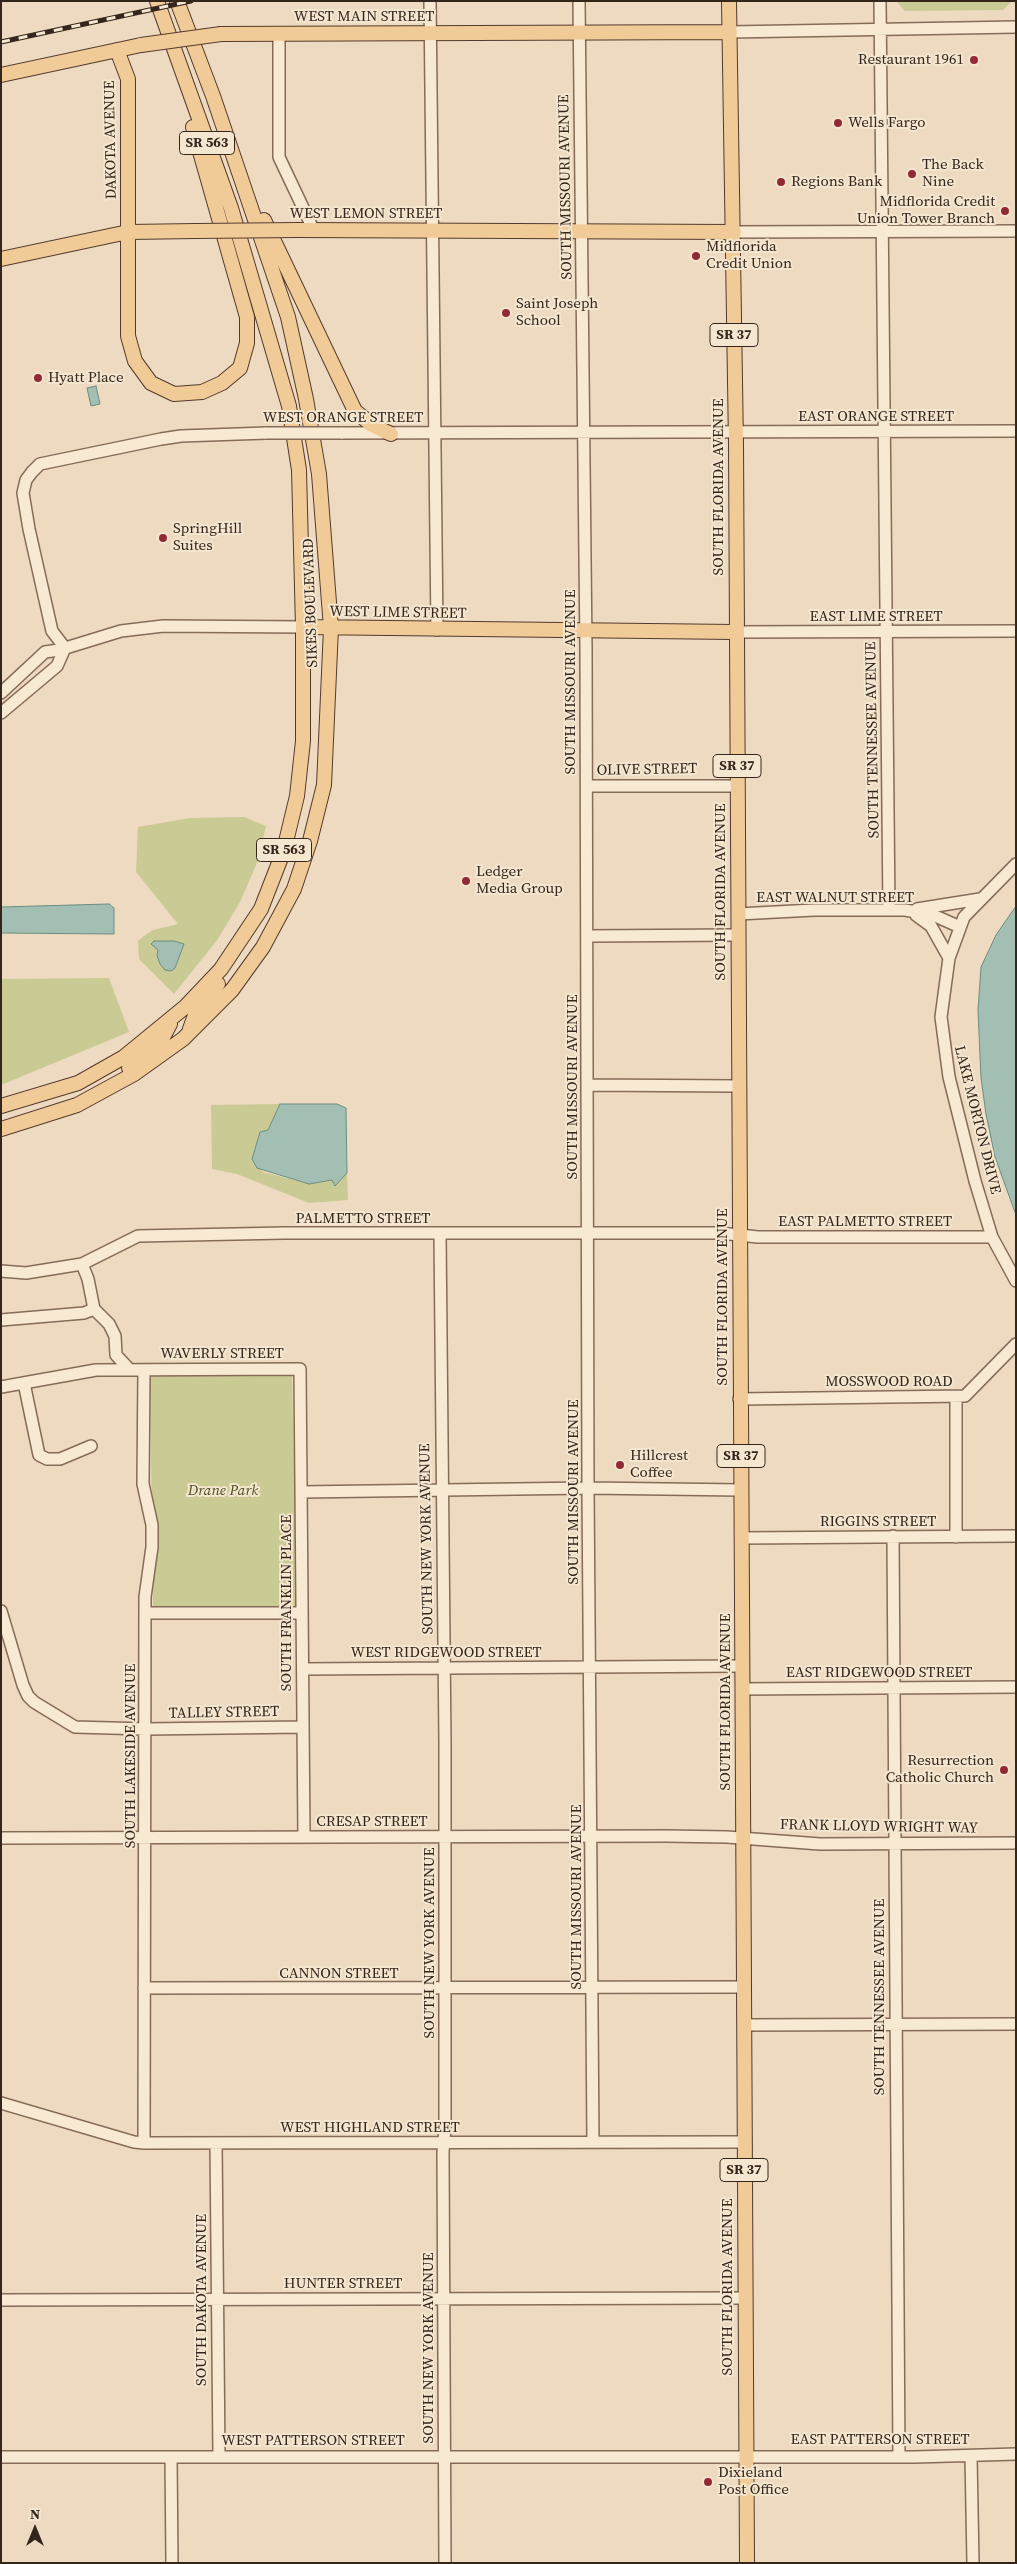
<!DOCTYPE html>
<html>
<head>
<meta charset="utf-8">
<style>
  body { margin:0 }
  #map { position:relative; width:1017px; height:2564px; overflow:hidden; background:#eddac0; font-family:"Source Serif 4",serif }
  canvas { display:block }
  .frame { position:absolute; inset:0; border:2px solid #35261c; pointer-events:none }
  .north { position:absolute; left:10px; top:2504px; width:50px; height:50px; -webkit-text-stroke:4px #f5e6cf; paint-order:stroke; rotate:0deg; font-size:14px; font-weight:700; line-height:20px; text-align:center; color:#35261c }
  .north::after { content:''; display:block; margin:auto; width:18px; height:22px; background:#35261c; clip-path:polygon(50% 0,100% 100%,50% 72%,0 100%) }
</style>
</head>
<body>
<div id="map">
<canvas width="1017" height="2564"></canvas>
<div class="frame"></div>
<div class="north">N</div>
</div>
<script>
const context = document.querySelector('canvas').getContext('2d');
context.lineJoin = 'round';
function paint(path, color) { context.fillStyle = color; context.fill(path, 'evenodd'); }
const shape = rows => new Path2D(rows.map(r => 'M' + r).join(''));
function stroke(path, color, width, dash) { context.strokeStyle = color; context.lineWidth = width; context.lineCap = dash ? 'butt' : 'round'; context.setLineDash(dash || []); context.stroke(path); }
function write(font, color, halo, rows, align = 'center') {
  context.font = font + ' "Source Serif 4",serif'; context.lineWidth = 4; context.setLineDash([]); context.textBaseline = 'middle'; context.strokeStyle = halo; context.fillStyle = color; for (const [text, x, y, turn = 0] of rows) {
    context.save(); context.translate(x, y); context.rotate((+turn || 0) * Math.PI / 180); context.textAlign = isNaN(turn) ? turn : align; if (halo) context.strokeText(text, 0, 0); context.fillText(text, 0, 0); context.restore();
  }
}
paint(shape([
  [896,1,1012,1,1003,10,905,11],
  [244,817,266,826,257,863,240,902,218,939,174,994,139,959,138,941,144,936,153,930,178,924,136,872,138,827,190,818],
  [109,978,129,1032,1,1085,1,979],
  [280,1104,268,1130,260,1132,252,1159,263,1172,309,1184,332,1180,335,1185,347,1173,348,1200,309,1203,237,1174,212,1169,211,1105],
  [292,1374,297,1607,153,1606,150,1375]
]), '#cacb94');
const water = shape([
  [96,386,100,404,91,406,87,388,96,386],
  [109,904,114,908,114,934,1,933,1,907,109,904],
  [1016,906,1016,1215,995,1157,986,1114,981,1078,978,1010,981,967,996,935,1016,906],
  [154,941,174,941,184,944,175,968,171,971,165,970,160,964,157,955,158,950,151,944,154,941],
  [280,1104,337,1104,346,1108,347,1173,335,1186,332,1180,309,1184,257,1168,252,1159,260,1132,268,1130,280,1104]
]);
paint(water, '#a3bfb3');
stroke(water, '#6a8d80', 1);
const minor = shape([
  [430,1,437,630],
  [579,1,586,649,588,1488,593,2142],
  [880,1,889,910],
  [730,32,1016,27],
  [279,33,279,157,314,231],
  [734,232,1016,231],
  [341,433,1016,431],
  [735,632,1016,631],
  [65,648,52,631,29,529,23,493,26,480,32,472,40,464,161,439,181,436,266,433],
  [1,693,45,652,59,650,121,631,163,626,303,627],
  [1,713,57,666,65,648],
  [587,786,737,786],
  [1016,864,964,917,949,958,941,1017,949,1077,975,1181,992,1237,1016,1281],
  [917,909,980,899],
  [738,914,814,910,905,910,933,915,960,927],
  [916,915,931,926,949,958],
  [587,936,737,935],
  [588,1085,738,1086],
  [440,1234,445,1744,445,2129,443,2152,445,2563],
  [82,1264,88,1279,94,1309,109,1324,115,1336,116,1355,129,1369],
  [1,1271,26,1273,82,1264,138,1236,284,1233,720,1233,758,1237,992,1237],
  [1,1320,84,1313,94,1309],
  [24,1383,39,1455,47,1459,60,1459,91,1446],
  [1,1387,96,1370,300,1369,304,1837],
  [956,1397,956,1537],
  [739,1399,965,1396,1016,1344],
  [301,1492,588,1488,741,1490],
  [893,1536,899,2457],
  [741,1538,1016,1536],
  [1,1611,23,1685,28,1696,34,1702,75,1727,146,1729,303,1727],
  [147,1613,302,1613],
  [303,1669,742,1666],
  [742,1689,1016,1687],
  [1,1838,666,1836,727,1837,820,1844,1016,1843],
  [144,1988,743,1987],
  [744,2025,1016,2024],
  [1,2103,134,2142,144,2143,744,2142],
  [144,2143,145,1597,152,1547,152,1525,143,1484,144,1370],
  [216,2143,219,2456],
  [1,2300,745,2298],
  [971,2456,973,2563],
  [1,2457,915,2457,1016,2454],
  [171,2457,172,2563]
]);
const major = shape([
  [729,1,736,444,747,2563],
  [221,34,730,32],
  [117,50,128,79,128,336,135,361,151,383,174,394,202,392,222,383,240,368,247,343,247,317,193,127],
  [1,75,141,45],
  [264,220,355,411,372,425,391,434],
  [298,230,734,232],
  [1,259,128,232,196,231],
  [303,627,735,632],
  [190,1029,198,1007,218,984],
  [129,1068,161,1041,170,1024],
  [1,1106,78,1083,124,1057,185,1007,221,969,261,909,284,850,297,796,303,741,303,627,299,470,289,406,231,208,157,1],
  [1,1129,77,1105,134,1074,183,1039,232,990,263,947,294,889,310,841,324,785,331,628,319,474,306,399,288,317,213,96,177,1]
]);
stroke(minor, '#866b58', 14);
stroke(major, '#533a2d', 16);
stroke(minor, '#f8e9d3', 11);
stroke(major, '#f1cb97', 14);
const rail = shape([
  [1,42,191,1]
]);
stroke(rail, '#35261c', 5);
stroke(rail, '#f5e6cf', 3, [9]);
const minorBridge = shape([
  [266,433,341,433]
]);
const majorBridge = shape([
  [141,45,221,34],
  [196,231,298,230]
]);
stroke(minorBridge, '#866b58', 14, []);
stroke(majorBridge, '#533a2d', 16, []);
stroke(minorBridge, '#f8e9d3', 11);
stroke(majorBridge, '#f1cb97', 14);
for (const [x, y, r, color] of [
  [974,60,5,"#942936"],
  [838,123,5,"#942936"],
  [912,174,5,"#942936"],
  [781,182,5,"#942936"],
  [1005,211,5,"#942936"],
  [696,256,5,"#942936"],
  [506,313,5,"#942936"],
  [38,378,5,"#942936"],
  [163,538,5,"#942936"],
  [466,881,5,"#942936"],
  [620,1465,5,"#942936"],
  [1004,1770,5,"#942936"],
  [708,2482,5,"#942936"]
]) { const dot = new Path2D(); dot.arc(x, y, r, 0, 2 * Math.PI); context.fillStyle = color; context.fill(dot); stroke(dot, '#f5e6cf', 2); }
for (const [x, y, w] of [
  [207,143,55],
  [734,335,48],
  [737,766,48],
  [284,850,55],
  [741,1456,48],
  [744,2170,48]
]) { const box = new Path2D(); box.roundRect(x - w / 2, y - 11.5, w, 23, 4); context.fillStyle = '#f5e6cf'; context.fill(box); stroke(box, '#35261c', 1); }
write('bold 14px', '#35261c', null, [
  ["SR 563",207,143],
  ["SR 37",734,335],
  ["SR 37",737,766],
  ["SR 563",284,850],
  ["SR 37",741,1456],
  ["SR 37",744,2170]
]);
write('15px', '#35261c', '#f5e6cf', [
  ["WEST MAIN STREET",364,17],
  ["DAKOTA AVENUE",111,140,-91],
  ["SOUTH MISSOURI AVENUE",566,187,-91],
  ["WEST LEMON STREET",366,214],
  ["EAST ORANGE STREET",876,417],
  ["WEST ORANGE STREET",343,418],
  ["SOUTH FLORIDA AVENUE",719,487,-90],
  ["SIKES BOULEVARD",311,603,-92],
  ["WEST LIME STREET",398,613,1],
  ["EAST LIME STREET",876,617],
  ["SOUTH MISSOURI AVENUE",571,682,-90],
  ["SOUTH TENNESSEE AVENUE",873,740,-91],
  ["OLIVE STREET",647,770,-1],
  ["SOUTH FLORIDA AVENUE",721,892,-90],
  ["EAST WALNUT STREET",835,898],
  ["SOUTH MISSOURI AVENUE",573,1087,-90],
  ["LAKE MORTON DRIVE",977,1120,76],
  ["PALMETTO STREET",363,1219],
  ["EAST PALMETTO STREET",865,1222],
  ["SOUTH FLORIDA AVENUE",723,1297,-90],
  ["WAVERLY STREET",222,1354],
  ["MOSSWOOD ROAD",889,1382],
  ["SOUTH MISSOURI AVENUE",574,1492,-90],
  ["RIGGINS STREET",878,1522],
  ["SOUTH NEW YORK AVENUE",427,1539,-91],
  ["SOUTH FRANKLIN PLACE",287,1603,-90],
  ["WEST RIDGEWOOD STREET",446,1653],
  ["EAST RIDGEWOOD STREET",879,1673],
  ["SOUTH FLORIDA AVENUE",726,1702,-90],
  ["TALLEY STREET",224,1713,-1],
  ["SOUTH LAKESIDE AVENUE",131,1756,-90],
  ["CRESAP STREET",372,1822],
  ["FRANK LLOYD WRIGHT WAY",879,1827,1],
  ["SOUTH MISSOURI AVENUE",577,1897,-90],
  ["SOUTH NEW YORK AVENUE",430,1943,-90],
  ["CANNON STREET",339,1974],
  ["SOUTH TENNESSEE AVENUE",880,1997,-90],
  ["WEST HIGHLAND STREET",370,2128],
  ["HUNTER STREET",343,2284],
  ["SOUTH FLORIDA AVENUE",728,2287,-90],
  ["SOUTH DAKOTA AVENUE",202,2300,-90],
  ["SOUTH NEW YORK AVENUE",429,2348,-90],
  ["EAST PATTERSON STREET",880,2440],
  ["WEST PATTERSON STREET",313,2441]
]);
write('15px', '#35261c', '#f5e6cf', [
  ["Restaurant 1961",964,60,"right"],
  ["Wells Fargo",848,123],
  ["The Back",922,165],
  ["Nine",922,182],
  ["Regions Bank",791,182],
  ["Midflorida Credit",995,202,"right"],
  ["Union Tower Branch",995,219,"right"],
  ["Midflorida",706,247],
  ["Credit Union",706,264],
  ["Saint Joseph",516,304],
  ["School",516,321],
  ["Hyatt Place",48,378],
  ["SpringHill",173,529],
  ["Suites",173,546],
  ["Ledger",476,872],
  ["Media Group",476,889],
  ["Hillcrest",630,1456],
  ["Coffee",630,1473],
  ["Resurrection",994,1761,"right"],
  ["Catholic Church",994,1778,"right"],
  ["Dixieland",718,2473],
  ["Post Office",718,2490]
], 'left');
write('italic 15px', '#4b5123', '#f5e6cf', [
  ["Drane Park",223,1491]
]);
</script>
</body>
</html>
